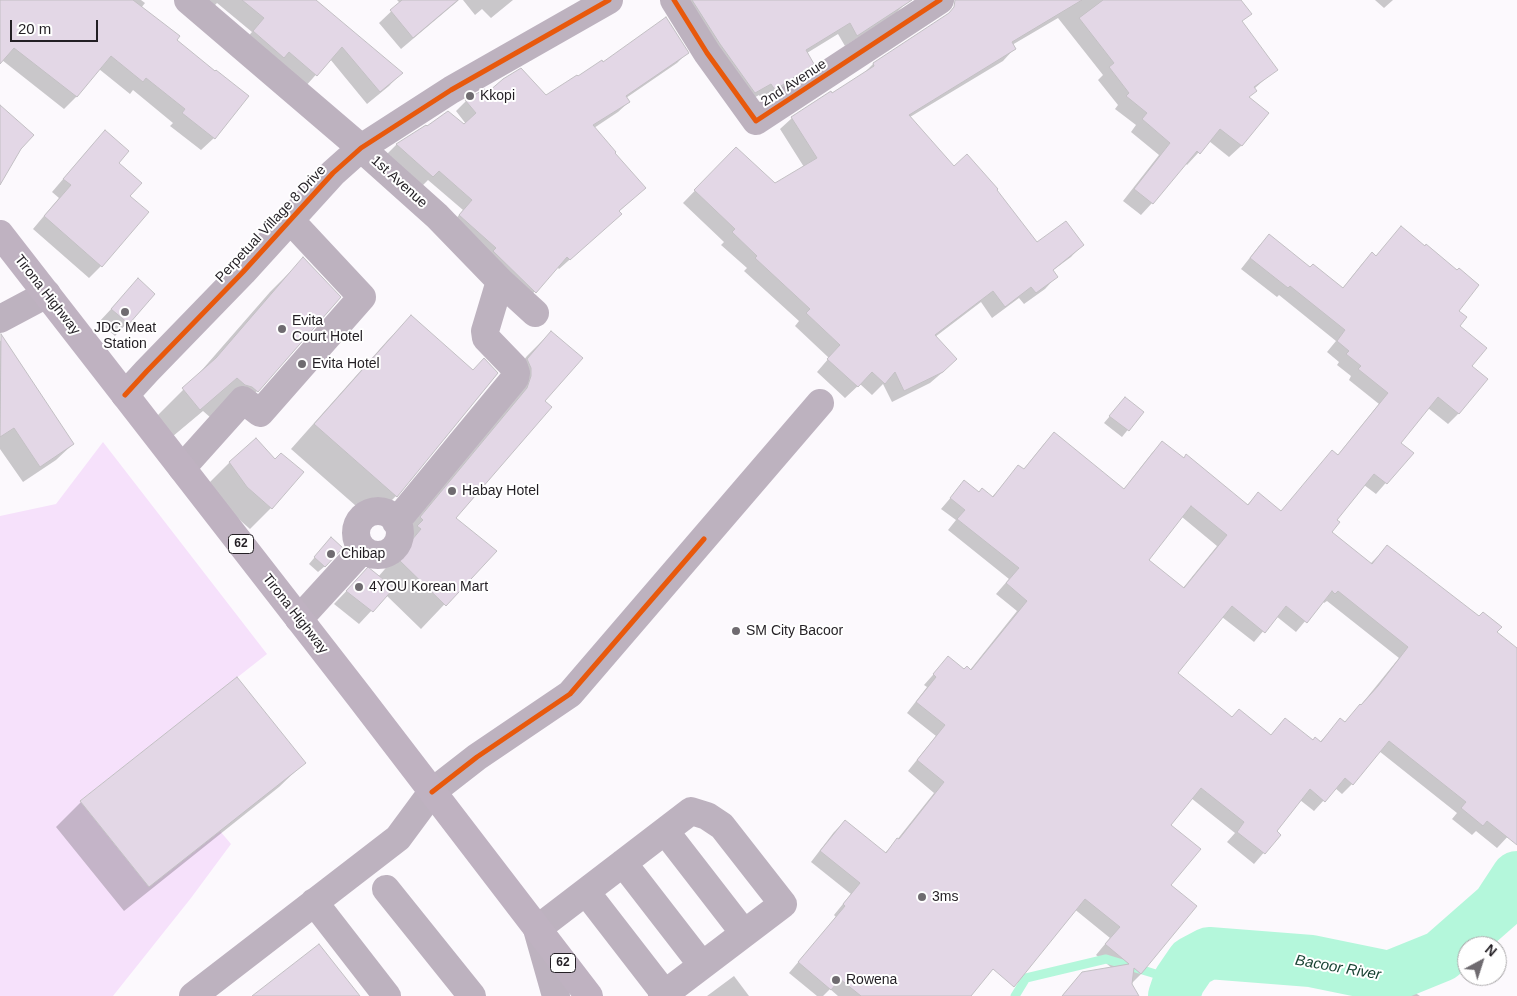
<!DOCTYPE html>
<html>
<head>
<meta charset="utf-8">
<style>
  body { margin:0 }
  #map { position:relative; width:1517px; height:996px; overflow:hidden; background:#fcf9fd; font-family:Helvetica,sans-serif }
  canvas { display:block }
  .north { position:absolute; left:1457px; top:936px; width:50px; height:50px; box-sizing:border-box; background:#fff; border:1px solid #a7a5a7; border-radius:50%; rotate:40deg; font-size:14px; font-weight:700; line-height:20px; text-align:center; color:#231f24 }
  .north::after { content:''; display:block; margin:auto; width:18px; height:22px; background:#6f6b70; clip-path:polygon(50% 0,100% 100%,50% 72%,0 100%) }
  .scale { position:absolute; left:10px; top:20px; width:88px; height:22px; box-sizing:border-box; border:2px solid #231f24; border-top:0; padding-left:6px; font-size:15px; line-height:18px; white-space:nowrap; color:#231f24; -webkit-text-stroke:4px #fff; paint-order:stroke }
</style>
</head>
<body>
<div id="map">
<canvas width="1517" height="996"></canvas>
<div class="north">N</div>
<div class="scale">20 m</div>
</div>
<script>
const context = document.querySelector('canvas').getContext('2d');
context.lineJoin = 'round';
function paint(path, color) { context.fillStyle = color; context.fill(path, 'evenodd'); }
const shape = rows => new Path2D(rows.map(r => 'M' + r).join(''));
function stroke(path, color, width, dash) { context.strokeStyle = color; context.lineWidth = width; context.lineCap = dash ? 'butt' : 'round'; context.setLineDash(dash || []); context.stroke(path); }
function write(font, color, halo, rows, align = 'center') {
  context.font = font + ' Helvetica,sans-serif'; context.lineWidth = 4; context.setLineDash([]); context.textBaseline = 'middle'; context.strokeStyle = halo; context.fillStyle = color; for (const [text, x, y, turn = 0] of rows) {
    context.save(); context.translate(x, y); context.rotate((+turn || 0) * Math.PI / 180); context.textAlign = isNaN(turn) ? turn : align; if (halo) context.strokeText(text, 0, 0); context.fillText(text, 0, 0); context.restore();
  }
}
paint(shape([
  [103,442,267,654,80,801,149,887,220,831,231,844,191,898,113,996,0,996,0,516,56,504]
]), '#f6e1fb');
paint(shape([
  [0,0,141,0,145,3,141,8,175,40,214,138,201,150,170,126,173,123,133,90,130,94,99,69,77,96,64,109,2,60,0,62],
  [193,0,315,0,401,73,389,86,367,104,330,59,304,88,241,44,252,32,217,3,208,12],
  [397,0,459,0,401,49,379,23,400,3],
  [463,0,513,0,491,18,482,9,475,15],
  [672,0,907,0,908,1,896,13,845,46,838,34,807,53,813,64,801,75,763,101,759,95,743,104],
  [975,0,1230,0,1241,22,1276,69,1254,89,1248,98,1267,113,1241,146,1229,157,1209,141,1187,165,1185,163,1152,203,1141,215,1123,201,1159,155,1131,132,1136,125,1115,109,1118,105,1098,80,1103,75,1058,18,1012,45,1014,49,1003,61,910,117,954,167,1037,244,1082,245,1071,257,1052,271,1056,277,1045,289,1024,304,1019,298,992,318,981,302,935,337,944,371,930,383,892,402,883,384,872,395,860,384,845,398,817,372,829,358,795,326,799,321,744,271,747,268,721,245,724,242,683,203,736,148,774,185,804,167,780,129,792,118,863,74,873,64],
  [1375,0,1393,0,1384,8],
  [687,53,677,63,626,98,629,102,618,112,594,128,634,198,618,212,610,224,559,269,557,267,525,302,450,226,463,210,428,180,422,186,386,155,396,145,426,126,464,126,466,124,456,111,466,101,484,90,488,94,546,97,578,78],
  [93,144,117,163,128,196,101,266,89,278,33,229,59,198,52,192],
  [1401,228,1457,311,1458,326,1470,366,1486,379,1458,414,1448,424,1428,408,1400,443,1412,453,1376,494,1364,485,1335,520,1330,532,1370,564,1387,547,1517,650,1517,828,1512,832,1497,848,1476,831,1472,835,1452,819,1457,813,1379,751,1352,784,1342,794,1335,788,1314,811,1300,800,1275,832,1279,835,1254,864,1227,842,1235,833,1191,798,1169,825,1169,886,1141,974,1131,984,1128,996,1062,996,1082,973,1112,968,1096,955,1110,938,1062,899,1061,885,970,996,838,996,830,989,823,996,817,996,789,973,836,917,834,915,851,894,811,862,834,832,845,821,884,854,896,841,934,793,908,771,936,736,907,713,927,687,924,685,948,658,964,671,970,670,1017,611,996,594,1009,579,948,530,956,520,941,509,964,482,978,494,992,497,1018,467,1023,470,1044,444,1054,434,1123,490,1152,453,1162,443,1247,505,1258,494,1280,512,1337,456,1379,404,1349,380,1351,376,1337,365,1339,362,1327,352,1336,341,1279,295,1277,297,1241,269,1259,246,1269,236,1310,269,1342,289,1362,264,1372,254,1375,257],
  [1182,517,1217,546,1183,588,1147,560],
  [1322,601,1324,603,1327,601,1399,658,1360,706,1344,723,1340,720,1320,742,1313,741,1285,719,1270,736,1231,718,1176,673,1222,617,1254,642,1276,616,1296,632],
  [303,259,257,391,223,424,211,418,203,411,166,442,150,423,195,378,270,292],
  [138,280,154,294,115,336,99,322],
  [411,317,473,371,497,374,396,496,372,520,291,449,387,341],
  [551,332,543,401,454,518,495,551,421,629,386,595,359,624,334,604,355,582,378,577,398,554,394,551,400,545,397,542,503,413,504,384,527,356],
  [3,340,73,444,56,460,23,482,0,449,0,341],
  [1125,398,1142,412,1122,437,1104,423],
  [230,462,271,508,250,529,226,508,209,483],
  [325,545,325,566,318,572,309,564],
  [237,679,304,763,279,787,124,911,56,827,81,802],
  [734,976,749,996,707,996],
  [1406,987,1420,996,1397,996]
]), '#0003');
stroke(shape([
  [1015,996,1026,978,1106,959,1179,981]
]), '#b4f7db', 9);
stroke(shape([
  [1174,996,1179,981,1192,962,1209,953,1311,961,1389,977,1441,956,1498,906,1517,877]
]), '#b4f7db', 52);
const building = shape([
  [0,0,133,0,180,36,177,40,215,71,216,70,249,96,215,139,182,113,185,109,146,78,143,82,111,56,77,97,14,48,0,64,0,0],
  [242,0,316,0,403,73,380,92,342,47,317,76,289,52,284,58,253,31,264,18,242,0],
  [402,0,458,0,413,38,390,10,402,0],
  [692,0,912,0,857,36,850,23,806,50,814,64,775,90,771,84,755,93,720,44,692,0],
  [955,0,1082,0,1012,42,1016,49,909,115,954,166,967,154,998,189,997,190,1037,242,1066,221,1084,245,1053,270,1058,277,1036,293,1031,287,1005,307,993,291,935,335,957,359,943,372,904,391,895,372,885,384,872,372,858,387,827,359,840,345,806,313,810,309,755,258,757,256,732,232,735,229,694,190,736,147,775,183,817,158,791,117,831,91,832,93,874,66,873,63,949,13,954,7,955,0],
  [1103,0,1241,0,1252,14,1242,21,1278,70,1254,87,1257,91,1249,97,1269,113,1242,146,1220,129,1200,154,1197,151,1153,204,1134,189,1170,143,1142,119,1147,113,1126,96,1129,93,1109,67,1114,63,1079,18,1103,0],
  [666,17,689,53,626,96,630,102,593,125,616,152,615,153,646,188,619,211,622,214,570,260,567,257,536,293,493,251,496,248,459,215,472,200,439,171,433,177,396,144,426,125,427,126,448,111,464,124,476,113,465,100,485,89,488,92,503,79,521,68,546,95,577,75,578,76,602,60,603,62,666,17],
  [0,105,34,135,21,149,0,185,0,105],
  [105,130,129,151,119,163,142,183,130,196,149,212,102,267,44,216,71,185,63,179,105,130],
  [1401,226,1425,246,1426,244,1457,270,1459,268,1479,285,1459,311,1467,317,1460,326,1487,348,1472,366,1488,379,1459,414,1438,397,1401,443,1414,453,1387,484,1374,474,1337,520,1340,522,1332,532,1372,564,1387,545,1479,616,1483,612,1502,627,1497,632,1517,648,1517,845,1487,821,1483,826,1461,808,1466,802,1389,741,1353,785,1345,778,1325,802,1310,789,1277,831,1281,835,1265,854,1237,832,1244,822,1201,788,1171,825,1201,849,1171,885,1197,906,1141,974,1134,968,1132,984,1139,996,1062,996,1082,972,1129,964,1105,944,1120,927,1085,899,1014,987,993,969,971,996,861,996,840,979,831,990,798,962,845,906,843,904,860,883,820,851,845,820,886,853,897,838,899,839,944,782,917,760,945,725,916,702,936,677,933,674,948,656,964,669,967,666,971,670,1027,601,1006,583,1019,568,957,519,965,510,950,498,964,480,979,492,982,488,993,497,1018,465,1024,469,1054,432,1124,489,1162,441,1184,458,1186,454,1248,505,1258,492,1281,511,1332,450,1338,455,1388,393,1358,369,1361,366,1346,354,1349,351,1337,341,1345,330,1290,286,1288,288,1250,258,1269,234,1310,267,1313,264,1343,288,1372,252,1376,256,1401,226],
  [1191,506,1227,535,1184,588,1149,560,1191,506],
  [1332,591,1335,594,1338,591,1408,647,1378,686,1361,705,1360,704,1345,722,1340,718,1321,742,1315,737,1313,740,1285,718,1271,735,1239,709,1232,717,1178,673,1232,606,1265,633,1286,606,1307,623,1332,591],
  [303,257,341,297,258,392,252,387,245,385,237,378,200,410,182,388,216,358,303,257],
  [138,278,155,294,129,324,111,309,138,278],
  [411,315,473,370,484,358,498,373,397,497,314,424,411,315],
  [551,331,583,358,545,401,552,407,456,518,497,551,446,606,397,558,421,529,417,526,423,520,420,517,527,388,531,376,531,368,527,359,551,331],
  [1,334,74,444,40,467,14,428,0,437,1,334],
  [1125,397,1144,412,1129,431,1109,416,1125,397],
  [256,438,275,459,281,453,304,472,272,509,247,487,229,462,256,438],
  [331,537,343,548,325,567,314,557,331,537],
  [368,567,394,588,373,612,346,591,368,567],
  [237,677,306,763,149,887,80,801,237,677],
  [319,944,360,996,252,996,319,944]
]);
paint(building, '#e3d7e6');
stroke(building, '#c3c0c4', 1);
stroke(shape([
  [188,0,361,148,437,216,500,281,535,313],
  [674,0,707,53,756,121,940,0],
  [0,319,47,294],
  [125,395,147,371,243,272,333,173,361,148,451,90,609,0],
  [182,468,243,400,260,413,362,297,291,221],
  '356 533a22 22 0 1 1 44 0a22 22 0 1 1-44 0Z',
  [396,522,515,378,516,373,514,367,486,338,485,331,500,281],
  [299,619,363,549],
  [665,831,744,933],
  [623,863,702,965],
  [386,889,472,996],
  [586,892,665,994],
  [314,902,387,996],
  [193,996,398,838,432,792,477,757,570,694,820,403],
  [556,996,537,929,691,811,707,816,722,826,783,904,662,996]
]), '#bdb2bf', 28);
stroke(shape([
  [0,234,359,696,589,996]
]), '#bfb2c1', 28);
stroke(shape([
  [674,0,707,53,756,121,940,0],
  [125,395,147,371,243,272,333,173,361,148,451,90,609,0],
  [432,792,477,757,570,694,704,539]
]), '#e8590c', 5);
for (const [x, y, r, color] of [
  [470,96,5,"#6f6b70"],
  [125,312,5,"#6f6b70"],
  [282,329,5,"#6f6b70"],
  [302,364,5,"#6f6b70"],
  [452,491,5,"#6f6b70"],
  [331,554,5,"#6f6b70"],
  [359,587,5,"#6f6b70"],
  [736,631,5,"#6f6b70"],
  [922,897,5,"#6f6b70"],
  [836,980,5,"#6f6b70"]
]) { const dot = new Path2D(); dot.arc(x, y, r, 0, 2 * Math.PI); context.fillStyle = color; context.fill(dot); stroke(dot, '#fff', 2); }
for (const [x, y, w] of [
  [241,544,25],
  [563,963,25]
]) { const box = new Path2D(); box.roundRect(x - w / 2, y - 9.5, w, 19, 4); context.fillStyle = '#fff'; context.fill(box); stroke(box, '#231f24', 1); }
write('bold 12px', '#231f24', null, [
  ["62",241,544],
  ["62",563,963]
]);
write('14px', '#231f24', '#fff', [
  ["2nd Avenue",794,83,-33],
  ["1st Avenue",399,182,42],
  ["Perpetual Village 8 Drive",271,224,-47],
  ["Tirona Highway",47,295,52],
  ["Tirona Highway",295,614,52]
]);
write('14px', '#231f24', '#fff', [
  ["Kkopi",480,96],
  ["Evita",292,321],
  ["Court Hotel",292,337],
  ["JDC Meat",125,328,"center"],
  ["Station",125,344,"center"],
  ["Evita Hotel",312,364],
  ["Habay Hotel",462,491],
  ["Chibap",341,554],
  ["4YOU Korean Mart",369,587],
  ["SM City Bacoor",746,631],
  ["3ms",932,897],
  ["Rowena",846,980]
], 'left');
write('italic 15px', '#143f2f', '#fff', [
  ["Bacoor River",1338,968,10]
]);
</script>
</body>
</html>
